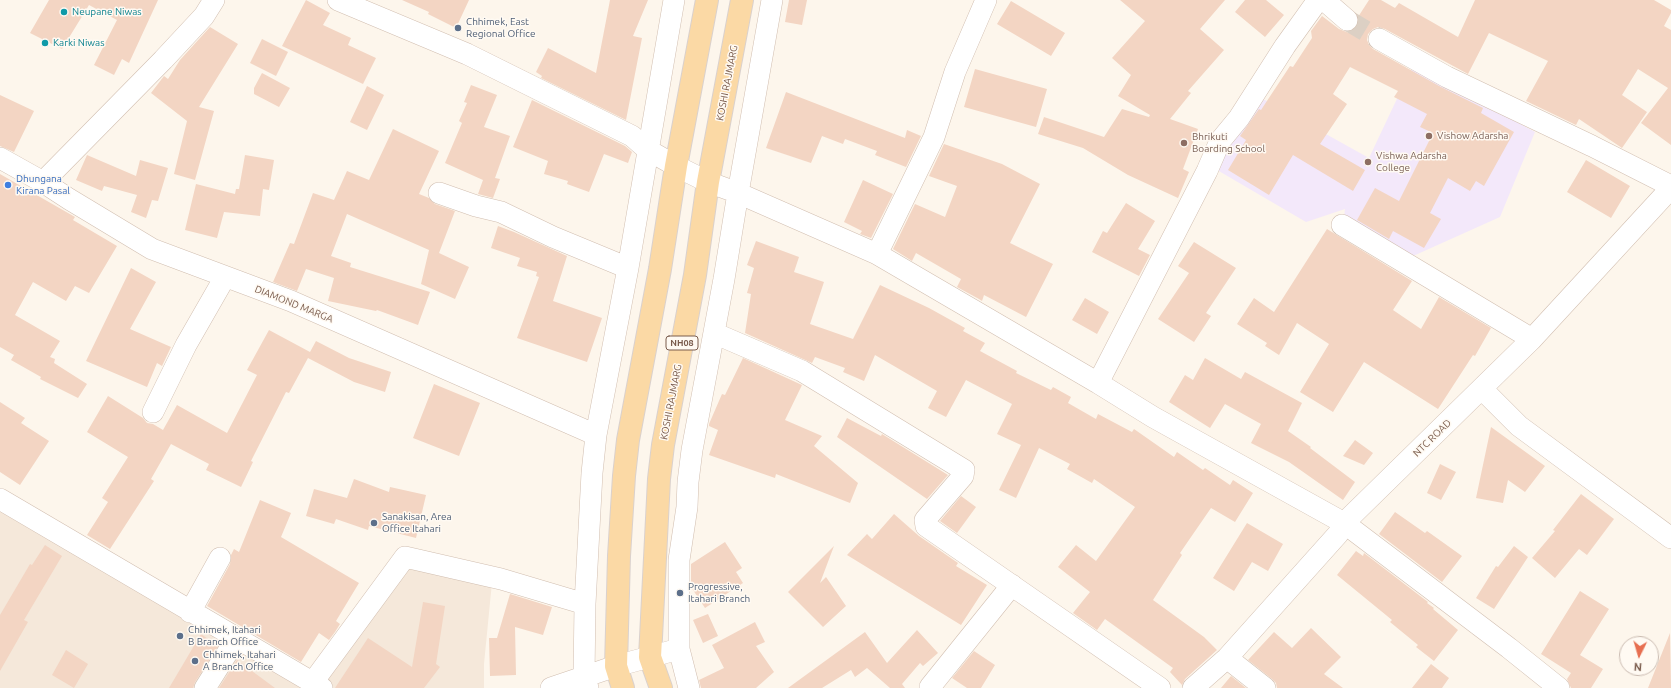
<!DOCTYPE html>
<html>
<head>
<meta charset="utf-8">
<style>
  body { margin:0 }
  #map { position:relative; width:1671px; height:688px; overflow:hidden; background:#fdf6ec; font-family:Ubuntu,sans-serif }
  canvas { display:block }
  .north { position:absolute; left:1619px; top:636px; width:40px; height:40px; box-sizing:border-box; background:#fffaf3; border:1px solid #cabbb1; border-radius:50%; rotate:185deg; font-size:11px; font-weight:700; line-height:16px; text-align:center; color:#7a5c4d }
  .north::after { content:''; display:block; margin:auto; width:14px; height:18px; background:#e76f51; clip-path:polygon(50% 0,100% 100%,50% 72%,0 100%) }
</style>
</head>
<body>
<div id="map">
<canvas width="1671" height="688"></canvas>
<div class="north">N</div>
</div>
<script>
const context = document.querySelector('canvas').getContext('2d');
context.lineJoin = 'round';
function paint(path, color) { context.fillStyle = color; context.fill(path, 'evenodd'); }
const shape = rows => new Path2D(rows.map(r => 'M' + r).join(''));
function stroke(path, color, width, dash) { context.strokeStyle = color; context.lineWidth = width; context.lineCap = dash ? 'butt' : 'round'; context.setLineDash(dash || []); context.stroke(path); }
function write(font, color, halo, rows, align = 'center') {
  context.font = font + ' Ubuntu,sans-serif'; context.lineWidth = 3; context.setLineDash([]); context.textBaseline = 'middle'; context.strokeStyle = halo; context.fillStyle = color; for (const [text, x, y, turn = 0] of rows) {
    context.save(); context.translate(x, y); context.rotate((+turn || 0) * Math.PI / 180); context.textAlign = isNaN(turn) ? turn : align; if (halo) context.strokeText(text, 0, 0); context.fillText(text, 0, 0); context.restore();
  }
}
paint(shape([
  [0,511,312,685,405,550,493,572,484,664,484,688,0,688]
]), '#f5e8da');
paint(shape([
  [1414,65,1535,132,1500,217,1402,261,1343,226,1345,209,1306,222,1212,167,1254,94,1369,158,1395,103]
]), '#f3e8fa');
paint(shape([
  [49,0,158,0,129,63,122,59,114,75,94,65,117,20,89,5,62,49,30,33],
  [306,0,330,13,323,25,351,38,348,45,376,58,363,84,282,46],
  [402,0,469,0,456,28,428,14,429,12],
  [610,0,648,0,633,36,642,38,626,120,541,78,542,76,536,72,548,48,596,73],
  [789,0,807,0,802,25,785,22],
  [1120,0,1225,0,1200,29,1224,50,1188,91,1191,93,1170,119,1198,129,1183,169,1189,172,1178,198,1128,175,1083,148,1038,134,1044,117,1104,137,1122,109,1149,117,1150,115,1118,96,1131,75,1112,58,1145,21],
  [1245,0,1266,0,1284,15,1265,37,1235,12],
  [1369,0,1381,0,1395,8,1399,3,1458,37,1475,0,1654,0,1671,10,1671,13,1664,26,1671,30,1671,145,1641,123,1668,88,1638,69,1622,95,1647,112,1622,148,1579,119,1576,125,1526,101,1548,61,1489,33,1468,74,1385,29,1378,27,1373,29,1368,34,1367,40,1369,45,1373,49,1441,87,1483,108,1481,113,1514,132,1484,186,1476,181,1470,191,1448,178,1430,213,1441,219,1424,248,1393,231,1389,239,1357,220,1375,188,1399,201,1433,133,1420,127,1427,114,1394,97,1398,91,1350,67,1333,94,1347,104,1320,144,1365,170,1353,191,1293,155,1269,195,1228,170,1246,140,1240,136,1259,109,1261,110,1290,66,1293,67,1312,38,1311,31,1322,16,1339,29,1349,33,1356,28,1359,23,1358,17],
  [1011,1,1065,33,1051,56,997,24],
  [210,27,238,44,199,107,214,111,195,180,174,174,187,121,151,93,164,76,168,79,180,60],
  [262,39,288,52,276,76,250,63],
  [975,69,1047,89,1036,127,964,107],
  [262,73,290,88,279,107,254,94,254,88],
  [471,85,497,95,484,127,510,136,495,178,500,179,493,198,478,194,483,180,445,163,462,123,459,121,467,103,464,102],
  [367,86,384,95,367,130,350,122],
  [786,92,905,138,907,130,921,136,906,167,875,155,877,151,845,139,843,144,822,136,811,163,766,148],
  [0,95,34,111,14,152,0,146],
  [532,100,625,146,632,152,628,163,604,154,589,192,567,184,568,181,544,174,548,161,513,147],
  [393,129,439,151,419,194,429,198,435,204,455,211,439,253,469,267,455,299,421,284,429,250,347,214,331,256,351,263,350,267,430,292,418,325,377,310,376,311,328,301,334,278,306,269,297,291,273,282,290,243,294,244,313,193,334,200,347,171,369,180],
  [944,144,1002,164,1040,184,1010,243,1053,264,1026,317,984,295,982,301,979,299,957,287,961,279,916,253,912,261,893,249,915,204,945,217,957,186,929,176],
  [87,155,136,176,140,160,168,168,158,201,152,200,146,218,131,212,137,195,104,186,102,191,76,180],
  [245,155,274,160,269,190,263,189,260,216,224,212,217,238,185,230,196,184,235,194,236,189,239,189],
  [1586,160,1630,186,1611,218,1567,192],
  [0,174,75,217,73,220,117,246,89,293,75,286,66,301,33,282,15,315,60,341,50,357,55,359,54,363,87,384,78,398,40,379,41,377,11,360,14,355,0,347],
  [863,180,893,194,871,238,860,234,862,231,844,222],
  [1126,203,1155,221,1138,249,1150,255,1139,276,1092,252,1103,231,1107,233],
  [498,226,514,232,567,256,553,301,602,318,587,362,517,338,539,277,536,276,537,272,517,266,520,258,491,248],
  [1327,229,1412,281,1393,310,1421,329,1439,297,1491,328,1475,356,1473,355,1438,409,1364,362,1333,412,1300,392,1329,344,1297,323,1279,355,1265,346,1267,343,1237,324,1254,298,1274,312],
  [756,241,799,257,794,272,824,282,810,324,853,339,880,285,929,308,965,328,963,331,985,343,980,351,1017,371,1016,373,1051,390,1053,387,1071,397,1068,403,1096,419,1098,414,1132,432,1134,429,1174,457,1177,452,1203,470,1205,468,1230,485,1233,480,1253,493,1235,522,1211,508,1180,553,1182,555,1153,600,1204,637,1217,650,1185,679,1182,685,1170,672,1173,668,1105,619,1097,630,1073,613,1090,592,1058,567,1076,545,1096,561,1135,507,1094,479,1092,483,1067,469,1070,464,1039,448,1016,498,999,490,1021,445,997,434,1012,404,966,380,946,417,928,408,937,391,875,355,864,381,843,372,845,368,815,357,812,363,745,333,751,294,747,293,754,268,747,265],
  [1194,242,1236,268,1206,313,1211,316,1194,342,1158,319,1189,273,1178,266],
  [131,268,156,282,130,329,171,347,162,366,157,363,147,387,86,361],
  [1085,298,1109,312,1097,334,1072,320],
  [269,330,310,352,316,341,349,358,391,372,385,392,354,382,308,358,289,393,286,392,251,461,253,462,241,487,206,470,209,464,171,444,151,479,154,481,110,549,87,535,108,502,102,498,128,457,87,432,108,396,143,418,147,423,153,424,163,430,177,405,227,433,257,375,247,370],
  [743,358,802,385,785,420,822,436,814,446,858,483,850,503,776,474,775,478,709,455,718,430,709,426,709,424,722,394,725,395],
  [1205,358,1241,379,1245,372,1302,403,1288,431,1311,447,1310,448,1355,482,1343,500,1289,462,1251,443,1261,424,1225,404,1210,428,1169,402,1185,375,1193,380],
  [434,384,480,403,459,456,413,438],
  [0,402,25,418,21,423,49,441,20,485,0,472],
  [847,418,881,436,882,434,948,475,927,499,837,437],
  [1491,427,1545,466,1525,492,1508,480,1503,503,1476,498],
  [1355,440,1373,453,1364,465,1343,456],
  [1440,464,1456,472,1441,500,1427,493],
  [354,479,389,492,390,487,426,495,416,538,369,526,368,530,336,519,334,524,306,516,314,489,347,498],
  [1581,494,1614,519,1587,555,1579,549,1555,578,1532,558,1555,531,1553,530],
  [961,496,976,507,957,533,940,521],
  [260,500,291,513,281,537,359,583,336,621,340,624,335,632,329,640,319,633,301,662,207,606,230,564,231,555,234,549,239,552],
  [1395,512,1425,533,1427,531,1462,556,1442,582,1379,534],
  [894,514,919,536,958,563,956,566,987,585,961,625,847,555,867,534,872,539],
  [1247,523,1283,544,1268,571,1252,562,1234,591,1213,578],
  [725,542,742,568,736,572,743,583,705,608,691,587,691,564],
  [45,545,62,556,24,620,28,622,0,671,0,615,30,564,32,565],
  [834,546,820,583,826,577,846,606,823,627,788,592],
  [1514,546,1528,557,1494,609,1476,598,1496,566,1498,567],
  [1356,551,1363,556,1364,553,1428,602,1427,603,1434,608,1433,609,1458,630,1434,661,1416,647,1418,645,1390,622,1392,620,1337,575],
  [1580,591,1609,609,1580,655,1603,669,1591,688,1571,688,1567,679,1571,673,1541,654],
  [510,594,552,607,543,635,515,627,516,675,490,676,489,638,497,638],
  [423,602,445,606,436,664,440,667,424,688,335,688,368,638,412,667],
  [708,614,718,636,703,643,693,620],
  [755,622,765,642,756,646,774,672,756,688,701,688,699,680,724,668,712,645],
  [1311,628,1341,657,1324,674,1343,688,1277,688,1276,683,1272,679,1248,660,1274,632,1292,648],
  [917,630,938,653,923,666,920,663,902,684,905,688,890,688,867,668,855,677,851,670,822,688,788,688,865,632,887,663],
  [1670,633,1671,688,1648,688],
  [201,634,218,646,195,682,193,688,169,688],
  [66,650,88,664,74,688,52,675],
  [974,651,995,665,981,688,967,688,952,678],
  [237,660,275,688,219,688],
  [1431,664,1449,678,1442,688,1412,688],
  [1231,676,1246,688,1221,688]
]), '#f3d5c3');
stroke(shape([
  [1347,20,1379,39]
]), '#dcd0c4', 21, [21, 10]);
const street = shape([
  [338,0,467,54,632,136,648,150,676,166,708,182,738,193,877,254,1098,383,1153,417,1344,523,1509,648,1559,688],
  [1324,0,1347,20],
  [1379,39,1447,77,1592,146,1671,186],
  [0,158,43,182,69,199,152,249,291,301,596,435],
  [43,182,163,60,204,16,214,0],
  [439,193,476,206,501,212,553,237,628,268],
  [1342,225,1532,339],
  [877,254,934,137,955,72,986,0],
  [714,333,802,371,964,470,963,476,925,520,926,526,1160,688],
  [1098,383,1207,171,1220,141,1239,118,1285,46,1318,0],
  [1482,389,1519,426,1671,538],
  [153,412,186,345,225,277],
  [0,499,322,688],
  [190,612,220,558],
  [1227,658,1265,688],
  [313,682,405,557,501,579,585,604],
  [930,687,1012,585],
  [205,688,236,639],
  [551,688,616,666,679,649],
  [588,688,584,677,585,604,592,473,596,435,628,268,674,0],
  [689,688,679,649,679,560,687,507,688,482,692,450,724,279,738,193,772,0],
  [1193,688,1227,658,1338,534,1344,523,1532,339,1671,188]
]);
const primary = shape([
  [623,688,616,666,619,556,624,476,628,440,660,269,676,166,707,0],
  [661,688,650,657,659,479,663,445,695,275,708,182,742,0]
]);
stroke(street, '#d1beb0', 22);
stroke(primary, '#dad1cd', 24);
stroke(street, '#fff', 21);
stroke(primary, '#fbd9a5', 22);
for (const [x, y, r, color] of [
  [64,12,4,"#0f9aa8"],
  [458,28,4,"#5c6f8a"],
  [45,43,4,"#0f9aa8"],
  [1429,136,4,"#8d6e63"],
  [1184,143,4,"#8d6e63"],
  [1368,162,4,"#8d6e63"],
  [8,185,4,"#3f7fe0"],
  [374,523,4,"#5c6f8a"],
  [680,593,4,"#5c6f8a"],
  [180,636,4,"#5c6f8a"],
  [195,661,4,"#5c6f8a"]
]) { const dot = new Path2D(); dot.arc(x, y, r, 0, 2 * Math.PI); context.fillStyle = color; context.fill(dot); stroke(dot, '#fffaf3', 1.5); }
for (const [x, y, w] of [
  [682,343,32]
]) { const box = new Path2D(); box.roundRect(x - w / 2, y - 7, w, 14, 3); context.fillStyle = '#fffaf3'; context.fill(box); stroke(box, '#7a5c4d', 1); }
write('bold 9px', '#7a5c4d', null, [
  ["NH08",682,343]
]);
write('10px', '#0d838f', '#fffaf3', [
  ["Neupane Niwas",72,12],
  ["Karki Niwas",53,43]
], 'left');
write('10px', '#4e5e75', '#fffaf3', [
  ["Chhimek, East",466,22],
  ["Regional Office",466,34],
  ["Sanakisan, Area",382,517],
  ["Office Itahari",382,529],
  ["Progressive,",688,587],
  ["Itahari Branch",688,599],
  ["Chhimek, Itahari",188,630],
  ["B Branch Office",188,642],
  ["Chhimek, Itahari",203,655],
  ["A Branch Office",203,667]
], 'left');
write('10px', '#7a5c4d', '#fffaf3', [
  ["KOSHI RAJMARG",727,83,-79],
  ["DIAMOND MARGA",294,304,22],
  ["KOSHI RAJMARG",671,402,-79],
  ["NTC ROAD",1432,438,-44]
]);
write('10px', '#785e54', '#fffaf3', [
  ["Vishow Adarsha",1437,136],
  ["Bhrikuti",1192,137],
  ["Boarding School",1192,149],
  ["Vishwa Adarsha",1376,156],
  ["College",1376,168]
], 'left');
write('10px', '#366cbe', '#fffaf3', [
  ["Dhungana",16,179],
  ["Kirana Pasal",16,191]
], 'left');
</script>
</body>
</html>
